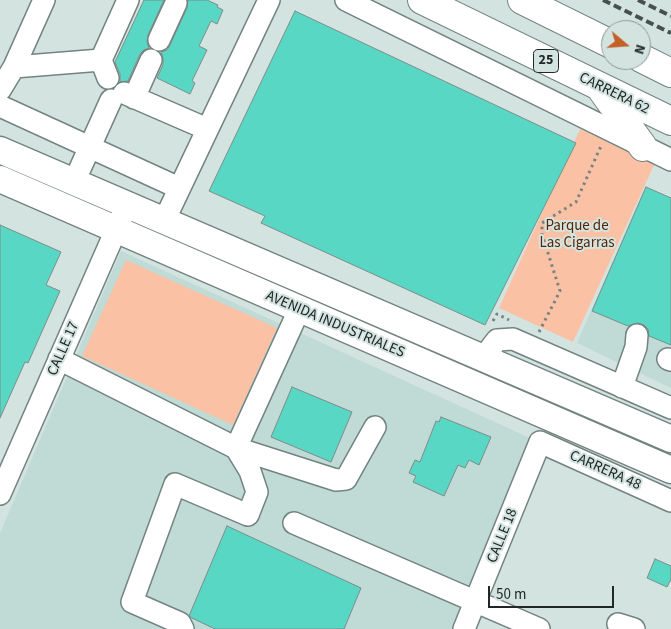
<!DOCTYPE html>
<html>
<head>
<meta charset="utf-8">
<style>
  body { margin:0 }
  #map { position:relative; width:671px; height:629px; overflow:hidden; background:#d3e4e0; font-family:"Source Sans 3",sans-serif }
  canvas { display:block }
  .north { position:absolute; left:601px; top:20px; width:50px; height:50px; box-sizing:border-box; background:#d3e4e0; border:1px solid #8c9896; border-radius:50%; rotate:108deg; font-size:14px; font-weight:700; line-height:20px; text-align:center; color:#212726 }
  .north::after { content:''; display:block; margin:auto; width:18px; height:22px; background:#c36027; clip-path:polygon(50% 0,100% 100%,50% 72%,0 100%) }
  .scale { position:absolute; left:488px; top:586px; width:126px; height:22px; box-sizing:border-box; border:2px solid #212726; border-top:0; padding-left:6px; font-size:15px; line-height:18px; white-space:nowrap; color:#212726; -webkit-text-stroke:4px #d3e4e0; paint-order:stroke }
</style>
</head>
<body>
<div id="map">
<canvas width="671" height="629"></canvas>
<div class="north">N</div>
<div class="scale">50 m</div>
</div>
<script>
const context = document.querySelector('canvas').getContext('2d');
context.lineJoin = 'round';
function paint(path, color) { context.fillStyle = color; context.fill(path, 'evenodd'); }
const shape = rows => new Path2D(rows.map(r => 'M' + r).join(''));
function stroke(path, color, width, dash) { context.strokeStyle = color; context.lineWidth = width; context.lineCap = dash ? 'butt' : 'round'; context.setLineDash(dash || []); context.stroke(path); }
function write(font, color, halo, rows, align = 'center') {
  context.font = font + ' "Source Sans 3",sans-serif'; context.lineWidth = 4; context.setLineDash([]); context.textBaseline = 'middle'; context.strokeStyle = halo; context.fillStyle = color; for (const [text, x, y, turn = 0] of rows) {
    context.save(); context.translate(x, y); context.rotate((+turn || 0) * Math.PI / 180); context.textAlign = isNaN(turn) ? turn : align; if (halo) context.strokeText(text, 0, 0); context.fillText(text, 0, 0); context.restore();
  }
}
paint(shape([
  [645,187,671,198,671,388,577,343],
  [121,251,532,439,451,629,0,629,0,533]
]), '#c0dad5');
paint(shape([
  [580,129,655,163,573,342,499,308],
  [126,260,277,328,233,425,82,356]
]), '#fac1a5');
const building = shape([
  [144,0,164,0,148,35,147,42,149,48,144,50,140,54,128,81,120,82,120,74,115,62,144,0],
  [188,0,207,0,218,5,217,7,223,10,217,24,211,21,199,46,207,50,192,81,195,83,190,94,157,78,163,65,163,58,161,52,167,50,170,45,187,8,188,0],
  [295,11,576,143,485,325,261,223,265,216,209,191,295,11],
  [646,187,671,198,671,345,649,336,648,329,644,325,638,323,628,326,592,311,646,187],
  [0,225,61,252,46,285,60,291,28,363,25,362,0,418,0,225],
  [292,387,352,412,331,462,271,437,292,387],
  [441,417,491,437,479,465,469,460,465,468,458,465,444,496,413,482,416,476,409,473,415,460,420,462,436,421,439,422,441,417],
  [227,526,361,588,344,629,215,629,192,618,189,616,227,526],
  [655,559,671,566,671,579,667,587,647,578,655,559]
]);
paint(building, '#58d7c5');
stroke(building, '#7d8d89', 1);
const minor = shape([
  [346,0,671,160],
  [159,40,176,3],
  [14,67,101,60],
  [108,78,101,60,128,0],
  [0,90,14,67,44,0],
  [124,93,207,129],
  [134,98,151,60],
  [0,106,179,188],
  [74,182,111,100],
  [164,221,269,0],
  [299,310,236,448,336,480,346,479,375,427],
  [484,357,497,340,513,339,671,408],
  [59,359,236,448,250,471,257,492,248,515,175,484,132,602,180,623,183,629],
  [668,359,671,360],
  [622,387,636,347,637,335],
  [0,494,127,205],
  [294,523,539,629],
  [618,624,634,629],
  [464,629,540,442,671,501]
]);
const major = shape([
  [0,150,671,439],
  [0,179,671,470]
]);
const highway = shape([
  [422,0,671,121],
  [522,0,611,44],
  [641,58,671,73],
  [602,90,643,147]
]);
stroke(minor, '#738380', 24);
stroke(major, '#738380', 29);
stroke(highway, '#738380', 30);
stroke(shape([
  [493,321,497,314,509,320],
  [539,332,560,291,542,234,542,223,576,202,601,146]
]), '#788381', 3, [2.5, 4]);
stroke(minor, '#fff', 21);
stroke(major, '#fff', 26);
stroke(highway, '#fff', 28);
stroke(shape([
  [603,0,671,33],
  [638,0,671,16]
]), '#48504e', 4, [8, 4]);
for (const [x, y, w] of [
  [546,61,25]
]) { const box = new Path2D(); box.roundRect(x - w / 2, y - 11.5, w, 23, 4); context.fillStyle = '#d3e4e0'; context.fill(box); stroke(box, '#212726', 1); }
write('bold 14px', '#212726', null, [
  ["25",546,61]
]);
write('15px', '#212726', '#d3e4e0', [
  ["CARRERA 62",614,94,26],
  ["AVENIDA INDUSTRIALES",335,325,23],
  ["CALLE 17",64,349,-66],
  ["CARRERA 48",605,471,24],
  ["CALLE 18",503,536,-68]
]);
write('15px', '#582403', '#d3e4e0', [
  ["Parque de",577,227],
  ["Las Cigarras",577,244]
]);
</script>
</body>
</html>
